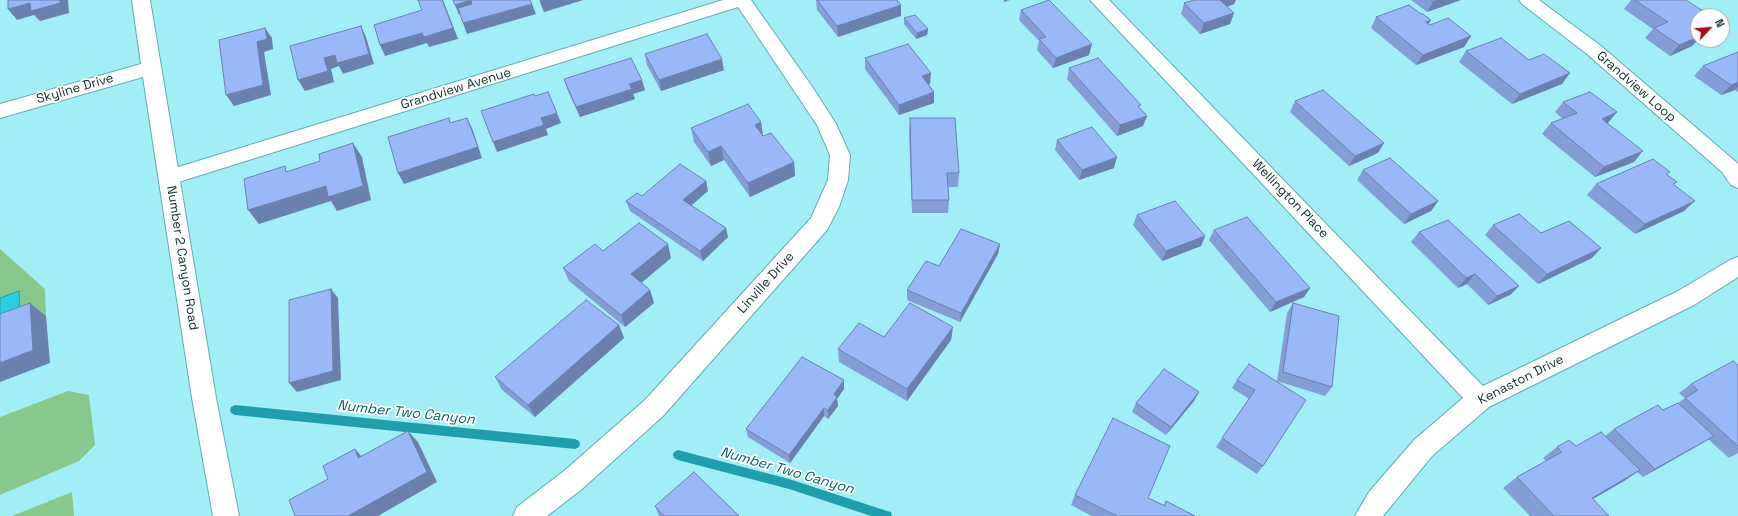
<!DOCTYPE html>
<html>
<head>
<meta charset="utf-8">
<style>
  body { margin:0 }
  #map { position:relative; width:1738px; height:516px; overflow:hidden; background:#a2eef6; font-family:"Space Grotesk",sans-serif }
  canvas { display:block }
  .north { position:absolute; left:1690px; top:8px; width:40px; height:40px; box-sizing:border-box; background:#fff; border:1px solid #9eabad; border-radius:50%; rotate:64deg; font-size:11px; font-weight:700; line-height:16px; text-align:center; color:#0d2d31 }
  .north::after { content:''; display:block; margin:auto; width:14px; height:18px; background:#a50d1b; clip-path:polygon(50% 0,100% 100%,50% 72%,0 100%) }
</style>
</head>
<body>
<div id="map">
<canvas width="1738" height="516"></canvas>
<div class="north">N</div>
</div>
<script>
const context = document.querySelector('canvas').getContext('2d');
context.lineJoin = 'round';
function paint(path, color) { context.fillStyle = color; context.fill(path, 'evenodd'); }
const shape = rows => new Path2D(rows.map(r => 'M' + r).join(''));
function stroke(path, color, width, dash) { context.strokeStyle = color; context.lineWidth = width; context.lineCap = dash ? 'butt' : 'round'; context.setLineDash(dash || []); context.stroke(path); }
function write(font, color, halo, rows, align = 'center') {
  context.font = font + ' "Space Grotesk",sans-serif'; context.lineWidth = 3.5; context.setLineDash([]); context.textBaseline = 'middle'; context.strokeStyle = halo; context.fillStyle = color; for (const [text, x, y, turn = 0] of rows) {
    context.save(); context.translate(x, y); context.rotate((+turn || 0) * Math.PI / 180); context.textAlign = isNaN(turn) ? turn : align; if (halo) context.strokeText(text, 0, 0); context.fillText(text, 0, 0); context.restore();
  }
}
paint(shape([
  [0,249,45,289,46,316,0,333],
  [68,391,89,395,95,445,79,461,0,495,0,417],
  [72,492,74,516,12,516]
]), '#88c88a');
const water = shape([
  [19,291,20,318,0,325,0,298,19,291]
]);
paint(water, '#25d1e1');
stroke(water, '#1ea0ac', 1);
paint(shape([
  [235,405,575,439,579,441,580,444,579,447,575,449,235,415,231,413,230,410,231,407,235,405],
  [678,450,789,479,887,511,891,512,892,516,871,516,789,489,678,460,674,458,673,455,674,452,678,450]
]), '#1ea0ac');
const minor = shape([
  [723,0,751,0,813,88,836,124,850,155,848,180,839,207,827,230,663,416,582,489,547,516,513,516,517,507,564,471,645,400,811,218,828,180,830,155,817,125,738,7,169,185,162,182,159,177,162,172,723,0],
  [1090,0,1109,0,1483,386,1678,291,1730,260,1738,257,1738,277,1694,305,1489,407,1432,456,1383,516,1355,516,1369,492,1414,440,1463,398,1090,0],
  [1519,0,1539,0,1601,46,1736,162,1738,164,1738,188,1731,185,1722,172,1587,54,1522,4,1519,0]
]);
const tertiary = shape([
  [132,0,150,0,216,398,239,516,213,516,192,398,143,77,0,118,0,104,141,64,132,0]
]);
stroke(minor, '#63adb6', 2);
stroke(tertiary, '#63adb6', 2);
paint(minor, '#fff');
paint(tertiary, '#fff');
paint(shape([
  [539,0,583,0,544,12],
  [816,0,897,0,901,16,838,37,817,10],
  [1194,0,1236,0,1234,4,1227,7,1234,13,1230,24,1200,34,1181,14,1184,3],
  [1411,0,1461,0,1427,12],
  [1631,0,1686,0,1692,46,1670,56,1645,38,1653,29,1624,9],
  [1021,10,1089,55,1053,68,1037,50,1039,41,1019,20],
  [1376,17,1429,24,1430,25,1471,36,1464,47,1416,65,1371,28],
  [904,18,928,29,927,35,916,39,904,24],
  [1466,51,1529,60,1562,84,1512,104,1459,62],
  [1738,52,1738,92,1735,90,1721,95,1694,76,1703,66],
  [645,54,724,70,661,91,647,65],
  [865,58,930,84,928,84,934,103,899,115,865,69],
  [1069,68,1140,109,1147,116,1143,126,1117,136,1067,79],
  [564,79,645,90,633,94,635,99,580,117,567,89],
  [1295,101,1378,153,1349,166,1290,112],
  [1563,102,1617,112,1607,123,1634,162,1595,177,1542,134,1551,123,1563,119,1555,112],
  [910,118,959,173,958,187,948,187,949,200,948,213,912,213,909,132],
  [761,122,763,135,794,162,795,176,750,197,724,160,711,166,694,142,691,128],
  [1057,140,1114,168,1079,180,1055,150],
  [1363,170,1438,201,1431,211,1404,224,1357,180],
  [1667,175,1674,185,1684,211,1635,234,1587,195,1596,184],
  [706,181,708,191,691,205,728,237,703,261,630,211,626,201,642,196],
  [1137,215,1205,236,1201,246,1162,261,1133,225],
  [1493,225,1541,233,1592,258,1538,284,1485,235],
  [1214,230,1310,288,1304,297,1270,312,1209,240],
  [1419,232,1519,286,1510,295,1488,305,1467,284,1458,288,1411,242],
  [1000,244,998,254,960,322,907,300,907,290,939,266],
  [603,251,671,258,641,283,650,290,654,303,625,327,569,281,563,268],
  [1293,303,1332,387,1325,396,1277,381,1287,313],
  [619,325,624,338,535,417,502,390,495,377],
  [953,327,951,340,907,401,839,362,838,349,884,337],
  [1738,365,1738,453,1729,458,1708,439,1643,477,1637,472,1624,481,1592,499,1609,516,1530,516,1503,488,1517,477,1546,461,1543,458,1557,447,1576,446,1605,436,1614,429,1663,410,1678,403,1685,398,1679,393,1691,384],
  [1237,380,1306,400,1263,466,1257,474,1216,447,1249,399,1232,388],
  [844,389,837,399,838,406,828,419,824,416,790,463,748,437,746,429],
  [1199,392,1194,401,1166,435,1132,412,1136,403],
  [1075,495,1148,498,1164,505,1166,501,1195,516,1092,516,1071,505],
  [655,506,739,516,659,516]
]), '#849dd4');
paint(shape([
  [60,0,68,0,69,13,40,21,34,15,17,20,8,9,30,3],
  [442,0,443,0,458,39,429,47,427,43,385,56,380,45],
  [471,0,475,11,459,15,455,5],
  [543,0,583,0,544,12,540,1],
  [1004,0,1010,0,1004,2],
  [1219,0,1236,0,1234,4,1216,10],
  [1438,0,1461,0,1427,12,1433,2],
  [532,4,536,14,467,34,463,23],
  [901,5,901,16,838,37,837,26],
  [1234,13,1230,24,1200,34,1204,23],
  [1431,20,1425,30,1426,22],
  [361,26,366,37,374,64,343,74,339,66,331,69,334,82,305,91,298,80,324,58],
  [265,28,272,38,273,49,264,52,271,95,234,106,226,95],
  [928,29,927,35,916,39,917,33],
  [1698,29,1698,35,1693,31],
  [1471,36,1464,47,1416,65,1423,55],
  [1698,37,1698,40,1692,46,1670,56,1679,45],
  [1092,44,1089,55,1053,68,1056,58],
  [722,59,724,70,661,91,659,80],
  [931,73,930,84,922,87,922,76],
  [1570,73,1562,84,1512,104,1520,94],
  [642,80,645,90,633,94,635,99,580,117,576,107,629,84],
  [1738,82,1738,86,1735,90,1721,95,1731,85],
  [934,92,934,103,899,115,899,105],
  [1617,112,1608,123,1593,129,1602,119],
  [557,113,561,123,546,129,548,135,497,152,493,142,541,118],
  [1147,116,1143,126,1117,136,1120,125],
  [467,118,472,128,482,158,404,184,398,173],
  [761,122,763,136,755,125],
  [353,143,362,157,371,200,337,211,331,201,259,224,248,210],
  [1384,143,1378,153,1349,166,1355,156],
  [721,146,724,160,711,166,708,152],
  [1643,151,1634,162,1595,177,1604,167],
  [1117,157,1114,168,1079,180,1082,170],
  [794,162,795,176,750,197,748,183],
  [706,181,708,191,686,210,683,200],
  [1438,201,1431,211,1404,224,1411,214],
  [1695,201,1684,211,1635,234,1645,224],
  [726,228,728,237,703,261,700,251],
  [1205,236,1201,246,1162,261,1166,251],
  [668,244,671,258,635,288,631,274],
  [1000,244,998,254,960,322,961,313],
  [1601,248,1592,258,1538,284,1547,274],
  [1475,274,1467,284,1458,288,1466,278],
  [1519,286,1510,295,1488,305,1497,296],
  [1310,288,1304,297,1270,312,1276,302],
  [331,289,338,298,341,380,297,392,289,383],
  [650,290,654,303,625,327,621,315],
  [30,303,46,316,50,363,0,382,0,363],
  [619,325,624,338,535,417,528,405],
  [953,327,951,340,907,401,907,389],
  [844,380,844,389,837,399,838,406,828,419,828,410,834,394],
  [1199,392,1194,401,1166,435,1171,427],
  [824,408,824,416,790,463,789,455],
  [408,431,418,442,437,482,378,516,348,516],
  [1714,436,1701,444,1643,477,1655,469],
  [355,449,365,460,358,458],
  [1640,470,1624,481,1576,509,1592,498]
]), '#6c80ad');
const building = shape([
  [8,0,60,0,60,3,31,11,30,3,8,9,8,0],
  [418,0,442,0,453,28,424,37,422,33,380,45,374,25,422,10,418,0],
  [453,0,530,0,532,4,463,23,458,8,472,4,471,0,455,5,453,0],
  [817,0,897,0,901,5,837,26,817,0],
  [1049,0,1092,44,1056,58,1039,39,1046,37,1021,10,1049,0],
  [1194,0,1220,0,1234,13,1204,23,1184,3,1194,0],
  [1431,0,1438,0,1433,2,1431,0],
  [1635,0,1686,0,1711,16,1698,16,1698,29,1693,31,1698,34,1698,37,1679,45,1654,28,1668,22,1635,0],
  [1409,5,1421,14,1423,14,1431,20,1426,22,1430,25,1448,18,1471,36,1423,55,1376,17,1409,5],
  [915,15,928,29,917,33,904,18,915,15],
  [361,26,369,54,337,63,335,55,324,58,328,71,298,80,290,46,361,26],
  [265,28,267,39,257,42,263,85,226,95,219,40,265,28],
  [707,34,722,59,659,80,645,54,707,34],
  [1501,38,1529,60,1544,54,1570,73,1520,94,1466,51,1501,38],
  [908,44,931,73,922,76,934,92,899,105,865,58,908,44],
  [1738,52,1738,82,1731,85,1703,66,1738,52],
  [631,58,642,80,629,84,632,89,576,107,564,79,631,58],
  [1098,58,1141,105,1138,106,1147,116,1120,125,1069,68,1098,58],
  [1323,90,1384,143,1355,156,1295,101,1323,90],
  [548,92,557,113,541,118,544,125,493,142,481,111,534,94,535,96,548,92],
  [1590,92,1617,112,1602,119,1643,151,1604,167,1551,123,1577,113,1563,102,1590,92],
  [748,104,761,122,755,125,763,136,771,133,794,162,748,183,721,146,708,152,691,128,748,104],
  [449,118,450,123,467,118,478,147,398,173,388,137,449,118],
  [910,118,955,118,959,173,947,173,949,200,912,200,910,118],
  [1092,127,1117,157,1082,170,1057,140,1092,127],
  [353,143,363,186,328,197,326,186,248,210,244,179,285,166,286,172,320,161,319,154,353,143],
  [1390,158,1438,201,1411,214,1363,170,1390,158],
  [1653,159,1670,172,1666,174,1677,182,1673,184,1695,201,1645,224,1596,184,1653,159],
  [680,164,706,181,683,200,726,228,700,251,626,201,637,193,642,196,680,164],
  [1175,201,1205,236,1166,251,1137,215,1175,201],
  [1519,214,1541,233,1569,221,1601,248,1547,274,1493,225,1519,214],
  [1247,217,1310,288,1276,302,1214,230,1247,217],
  [1448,220,1519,286,1497,296,1475,274,1466,278,1419,232,1448,220],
  [639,223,668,244,631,274,650,290,621,315,563,268,595,244,603,251,639,223],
  [961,229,1000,244,961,313,907,290,926,261,939,266,961,229],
  [331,289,333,371,289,383,289,300,331,289],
  [586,300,619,325,528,405,495,377,586,300],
  [30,303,33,350,0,363,0,314,30,303],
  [910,303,953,327,907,389,838,349,859,323,884,337,910,303],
  [1293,303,1339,316,1332,387,1283,372,1293,303],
  [802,357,844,380,834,394,837,397,828,410,824,408,789,455,746,429,802,357],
  [1733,361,1738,365,1738,446,1685,398,1698,390,1691,384,1733,361],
  [1249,364,1306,400,1263,466,1222,438,1255,390,1237,380,1249,364],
  [1164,369,1199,392,1171,427,1136,403,1164,369],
  [1678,403,1714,436,1655,469,1614,429,1658,405,1663,410,1678,403],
  [1113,418,1170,446,1148,498,1165,506,1166,501,1195,516,1117,516,1075,495,1113,418],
  [408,431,427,472,348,516,295,516,289,500,328,479,323,466,355,449,358,458,408,431],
  [1601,432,1640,470,1592,498,1609,516,1554,516,1517,477,1562,452,1557,447,1569,440,1576,446,1601,432],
  [694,472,739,516,664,516,655,506,694,472]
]);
paint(building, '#9ab7f7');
stroke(building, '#6c80ad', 1);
write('13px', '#0d2d31', '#fff', [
  ["Grandview Loop",1636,87,41],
  ["Skyline Drive",75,89,-16],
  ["Grandview Avenue",456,89,-17],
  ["Wellington Place",1290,199,46],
  ["Number 2 Canyon Road",182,258,81],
  ["Linville Drive",766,283,-48],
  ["Kenaston Drive",1521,380,-27]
]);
write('italic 14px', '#07636c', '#fff', [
  ["Number Two Canyon",406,413,6],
  ["Number Two Canyon",787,471,16]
]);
</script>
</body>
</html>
